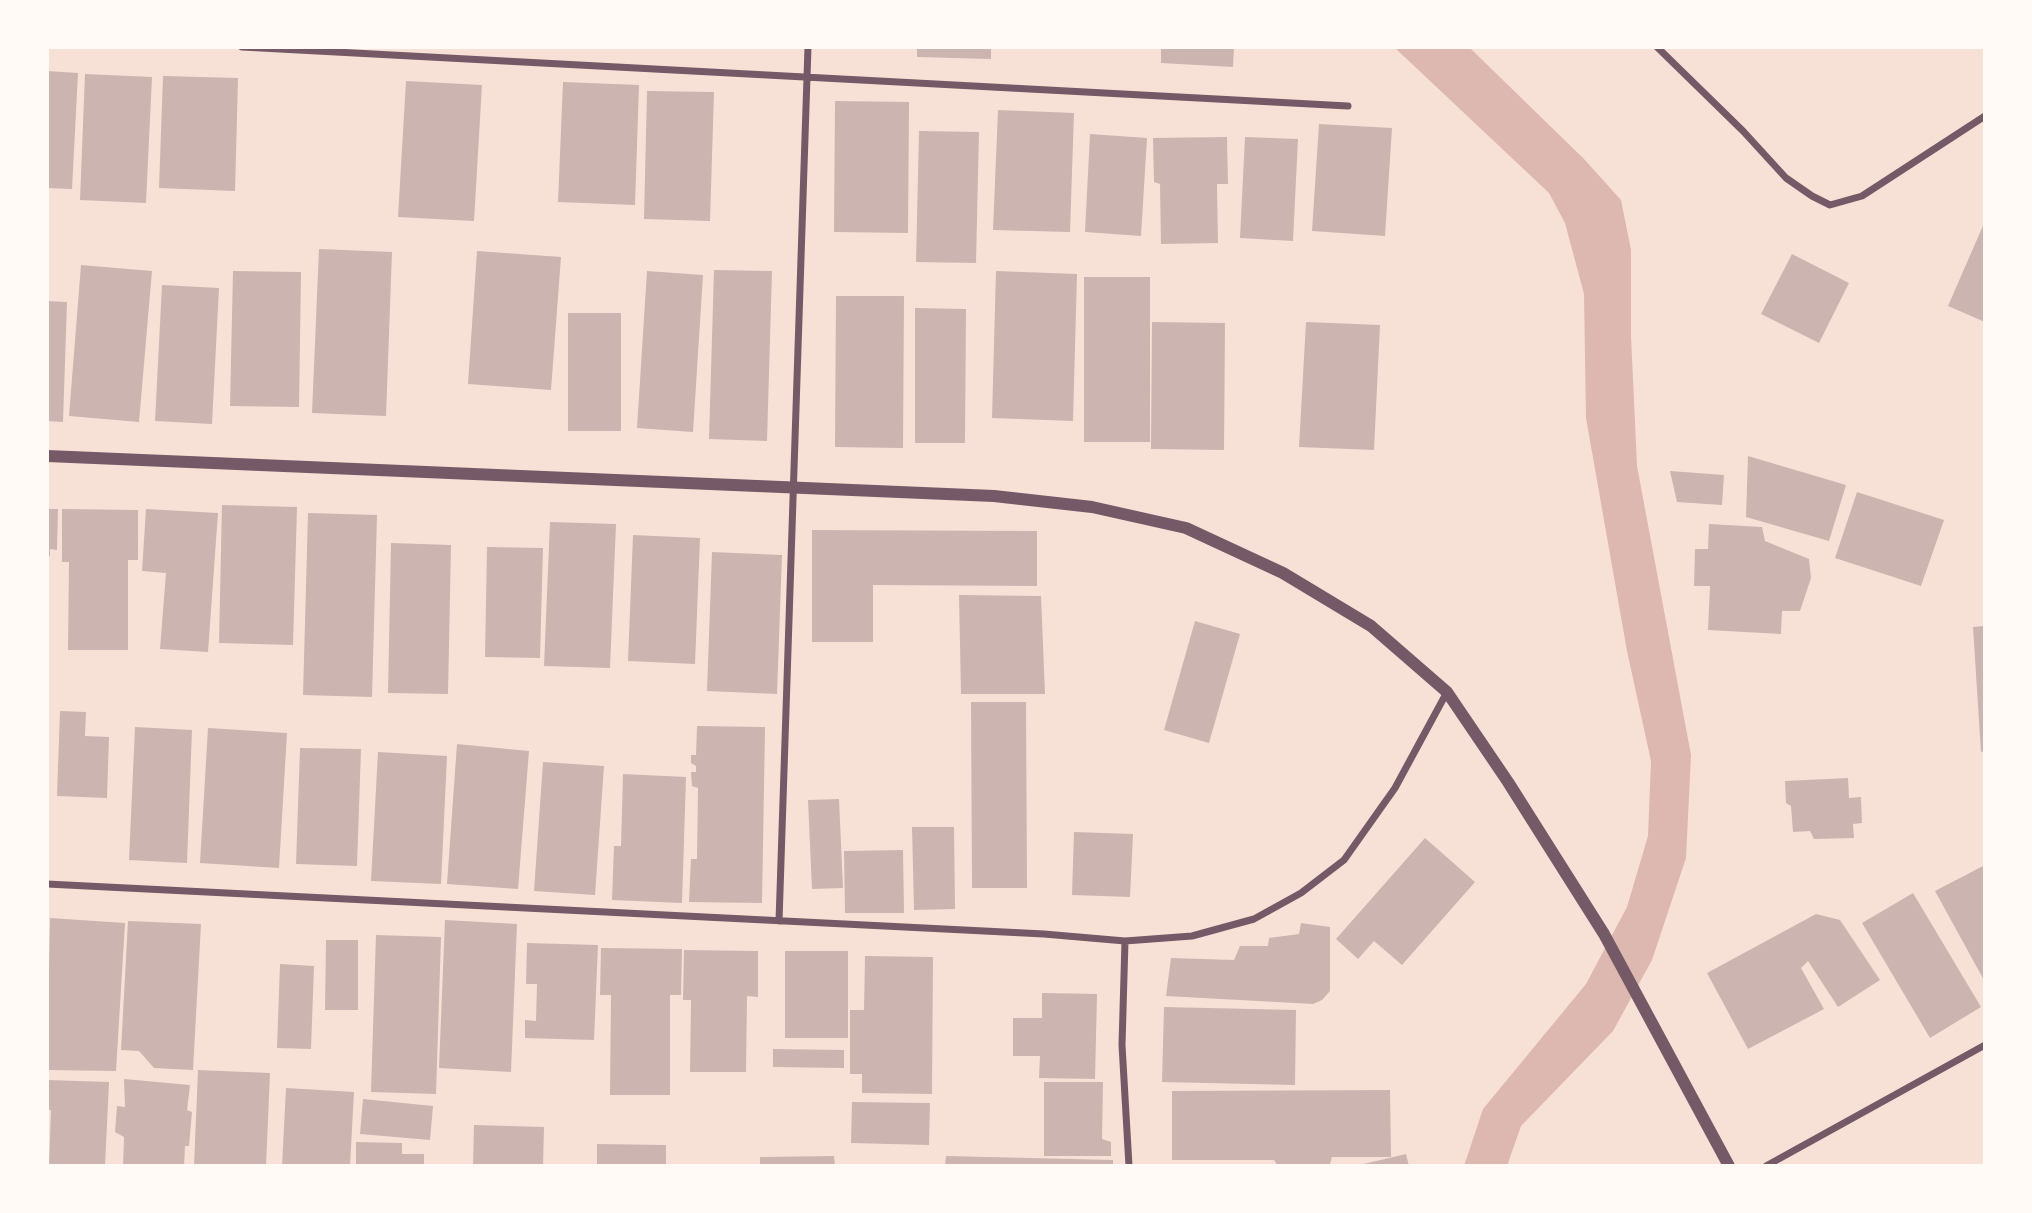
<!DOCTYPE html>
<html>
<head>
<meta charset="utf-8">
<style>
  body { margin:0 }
  #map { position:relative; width:2032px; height:1213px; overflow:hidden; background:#f7e1d7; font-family:"Noto Sans",sans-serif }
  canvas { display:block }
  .frame { position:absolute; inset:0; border:49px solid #fffaf5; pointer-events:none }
</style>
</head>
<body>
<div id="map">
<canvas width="2032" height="1213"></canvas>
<div class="frame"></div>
</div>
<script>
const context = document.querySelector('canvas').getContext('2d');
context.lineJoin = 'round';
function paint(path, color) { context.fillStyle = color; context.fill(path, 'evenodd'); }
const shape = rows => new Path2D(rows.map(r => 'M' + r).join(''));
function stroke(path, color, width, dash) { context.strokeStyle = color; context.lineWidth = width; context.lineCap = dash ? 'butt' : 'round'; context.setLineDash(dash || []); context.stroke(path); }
paint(shape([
  [1394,47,1469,47,1584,159,1621,200,1631,250,1631,336,1637,466,1691,755,1686,858,1652,960,1613,1031,1521,1126,1507,1166,1464,1166,1483,1109,1586,984,1627,907,1648,836,1651,761,1627,651,1586,418,1584,294,1565,223,1549,193]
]), '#dcb8b0');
paint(shape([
  [917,47,991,47,991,59,917,57],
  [1161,47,1234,47,1233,67,1161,63],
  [47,71,78,73,72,189,47,188],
  [85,74,152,77,146,203,80,200],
  [163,76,238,78,235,191,159,188],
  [406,81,482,85,474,221,398,217],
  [563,82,639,85,635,205,558,202],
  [647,91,714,92,710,221,644,219],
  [835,101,909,102,908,233,834,232],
  [998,110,1074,113,1070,232,993,230],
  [1319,124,1392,128,1385,236,1312,231],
  [919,131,979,132,976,263,916,262],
  [1090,134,1147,138,1141,236,1085,232],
  [1227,137,1228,184,1217,184,1218,243,1161,244,1160,184,1154,182,1153,138],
  [1245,137,1298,139,1293,241,1240,238],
  [1985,221,1985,322,1948,306],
  [319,249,392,252,386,416,312,413],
  [477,251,561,257,551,390,468,384],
  [1792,254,1849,283,1819,343,1761,314],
  [81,265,152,271,139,422,69,416],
  [714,270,772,271,767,441,709,439],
  [233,271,301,272,299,407,230,406],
  [647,271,703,275,693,432,637,428],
  [996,271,1077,274,1073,421,992,418],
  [1084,277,1150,277,1150,442,1084,442],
  [162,285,219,288,212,424,155,421],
  [836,296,904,296,903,448,835,447],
  [47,301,67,302,63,422,47,421],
  [915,308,966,309,965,443,915,443],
  [568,313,621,313,621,431,568,431],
  [1152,322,1225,323,1224,450,1151,449],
  [1306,322,1380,325,1374,450,1299,447],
  [1748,456,1846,485,1829,541,1746,517],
  [1670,471,1724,475,1722,505,1677,502],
  [1857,492,1944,520,1921,586,1835,558],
  [222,505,297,507,293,645,219,643],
  [47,509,58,509,57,550,50,549,50,556,47,556],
  [62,509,138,510,138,560,128,560,128,650,68,650,69,562,62,562],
  [146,509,218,513,208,652,160,649,166,573,142,571],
  [308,513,377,515,372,697,303,695],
  [550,522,616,524,610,668,544,666],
  [1709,524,1762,527,1765,541,1809,559,1811,578,1800,611,1782,611,1781,634,1708,630,1710,586,1694,586,1695,549,1708,549],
  [812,530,1037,531,1037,586,873,585,873,642,812,642],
  [633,535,700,538,695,664,628,661],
  [391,543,451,545,448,694,388,693],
  [487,547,543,548,540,658,485,657],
  [712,552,782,555,777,694,707,691],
  [959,595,1041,596,1045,694,961,694],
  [1195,621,1240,634,1209,743,1164,730],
  [1985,626,1985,751,1981,752,1973,627],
  [971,702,1026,702,1027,888,972,888],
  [60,711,86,712,85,736,109,737,107,798,57,796],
  [697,726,765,727,762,903,689,902,691,859,697,859,698,788,692,786,691,772,696,772,696,766,691,763,691,755,696,755],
  [135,727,192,730,187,863,129,860],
  [208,728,287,733,279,868,200,863],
  [457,744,529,751,518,889,447,884],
  [300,748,361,749,357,866,296,864],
  [378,752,447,756,441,884,371,881],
  [543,762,604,766,595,895,534,891],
  [623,774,686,777,682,903,612,900,614,846,621,846],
  [1848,778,1849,798,1861,797,1862,823,1853,824,1854,838,1814,839,1810,831,1793,832,1791,806,1786,803,1785,781],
  [839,799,843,888,812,889,808,800],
  [912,827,954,827,955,909,914,910],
  [1074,832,1133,834,1130,897,1072,895],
  [1425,838,1475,882,1402,965,1374,941,1358,959,1336,939],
  [903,850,904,913,845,913,844,851],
  [1985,865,1985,982,1935,891],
  [1913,893,1981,1007,1930,1038,1862,923],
  [1816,914,1840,920,1880,980,1838,1007,1808,961,1801,968,1824,1009,1748,1049,1707,973],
  [50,918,125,923,116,1071,47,1070],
  [445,920,517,924,511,1072,439,1068],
  [128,921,201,924,193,1070,154,1068,139,1051,121,1050],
  [1301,923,1330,927,1330,991,1322,1000,1313,1004,1166,996,1171,958,1234,960,1240,946,1268,946,1269,938,1299,934],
  [376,935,441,937,436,1094,371,1092],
  [326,940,358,940,358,1010,325,1010],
  [527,943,598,945,594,1040,525,1038,525,1020,536,1021,537,984,526,984],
  [601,948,682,949,681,995,670,995,670,1095,610,1095,611,995,600,995],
  [684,950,758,951,758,997,747,996,746,1072,690,1072,691,1000,683,1000],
  [785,951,848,951,848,1038,785,1038],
  [865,956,933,957,932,1094,862,1093,862,1074,850,1074,850,1010,864,1010],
  [280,964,314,966,311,1049,277,1048],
  [1042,993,1097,994,1095,1079,1039,1078,1040,1056,1013,1056,1013,1018,1042,1018],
  [1164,1007,1296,1010,1295,1085,1162,1082],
  [773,1049,844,1050,844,1068,773,1067],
  [198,1070,270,1073,266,1166,194,1166],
  [124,1079,190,1085,187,1110,192,1112,189,1146,185,1146,184,1166,123,1166,124,1137,115,1132,117,1106,125,1107],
  [47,1080,109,1082,105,1166,49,1166,51,1110,47,1110],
  [1044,1082,1103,1082,1102,1139,1111,1142,1111,1156,1044,1156],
  [286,1088,354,1092,350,1166,282,1166],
  [1390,1090,1391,1157,1332,1157,1330,1164,1313,1166,1278,1166,1274,1160,1172,1160,1172,1091],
  [363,1099,433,1106,430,1140,360,1134],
  [852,1102,930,1103,929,1145,851,1143],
  [474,1125,544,1127,543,1166,473,1166],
  [356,1142,402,1143,402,1154,424,1154,424,1166,356,1166],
  [597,1144,666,1145,666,1166,597,1166],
  [1406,1154,1409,1166,1359,1166,1359,1165],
  [834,1156,835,1166,760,1166,760,1157],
  [946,1156,1113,1160,1113,1166,945,1166]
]), '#ccb4b1');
stroke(shape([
  [242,47,1348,106],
  [1657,47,1743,131,1786,178,1812,196,1830,205,1862,196,1985,116],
  [47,884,1044,934,1125,941,1192,936,1254,919,1301,893,1344,860,1395,788,1447,692],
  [779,921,808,47],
  [1125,941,1122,1045,1129,1166],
  [1766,1166,1985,1045]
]), '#755966', 7);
stroke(shape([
  [47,456,994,496,1092,507,1186,528,1283,573,1371,626,1447,692,1508,782,1604,934,1729,1166]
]), '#755966', 12);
</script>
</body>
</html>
